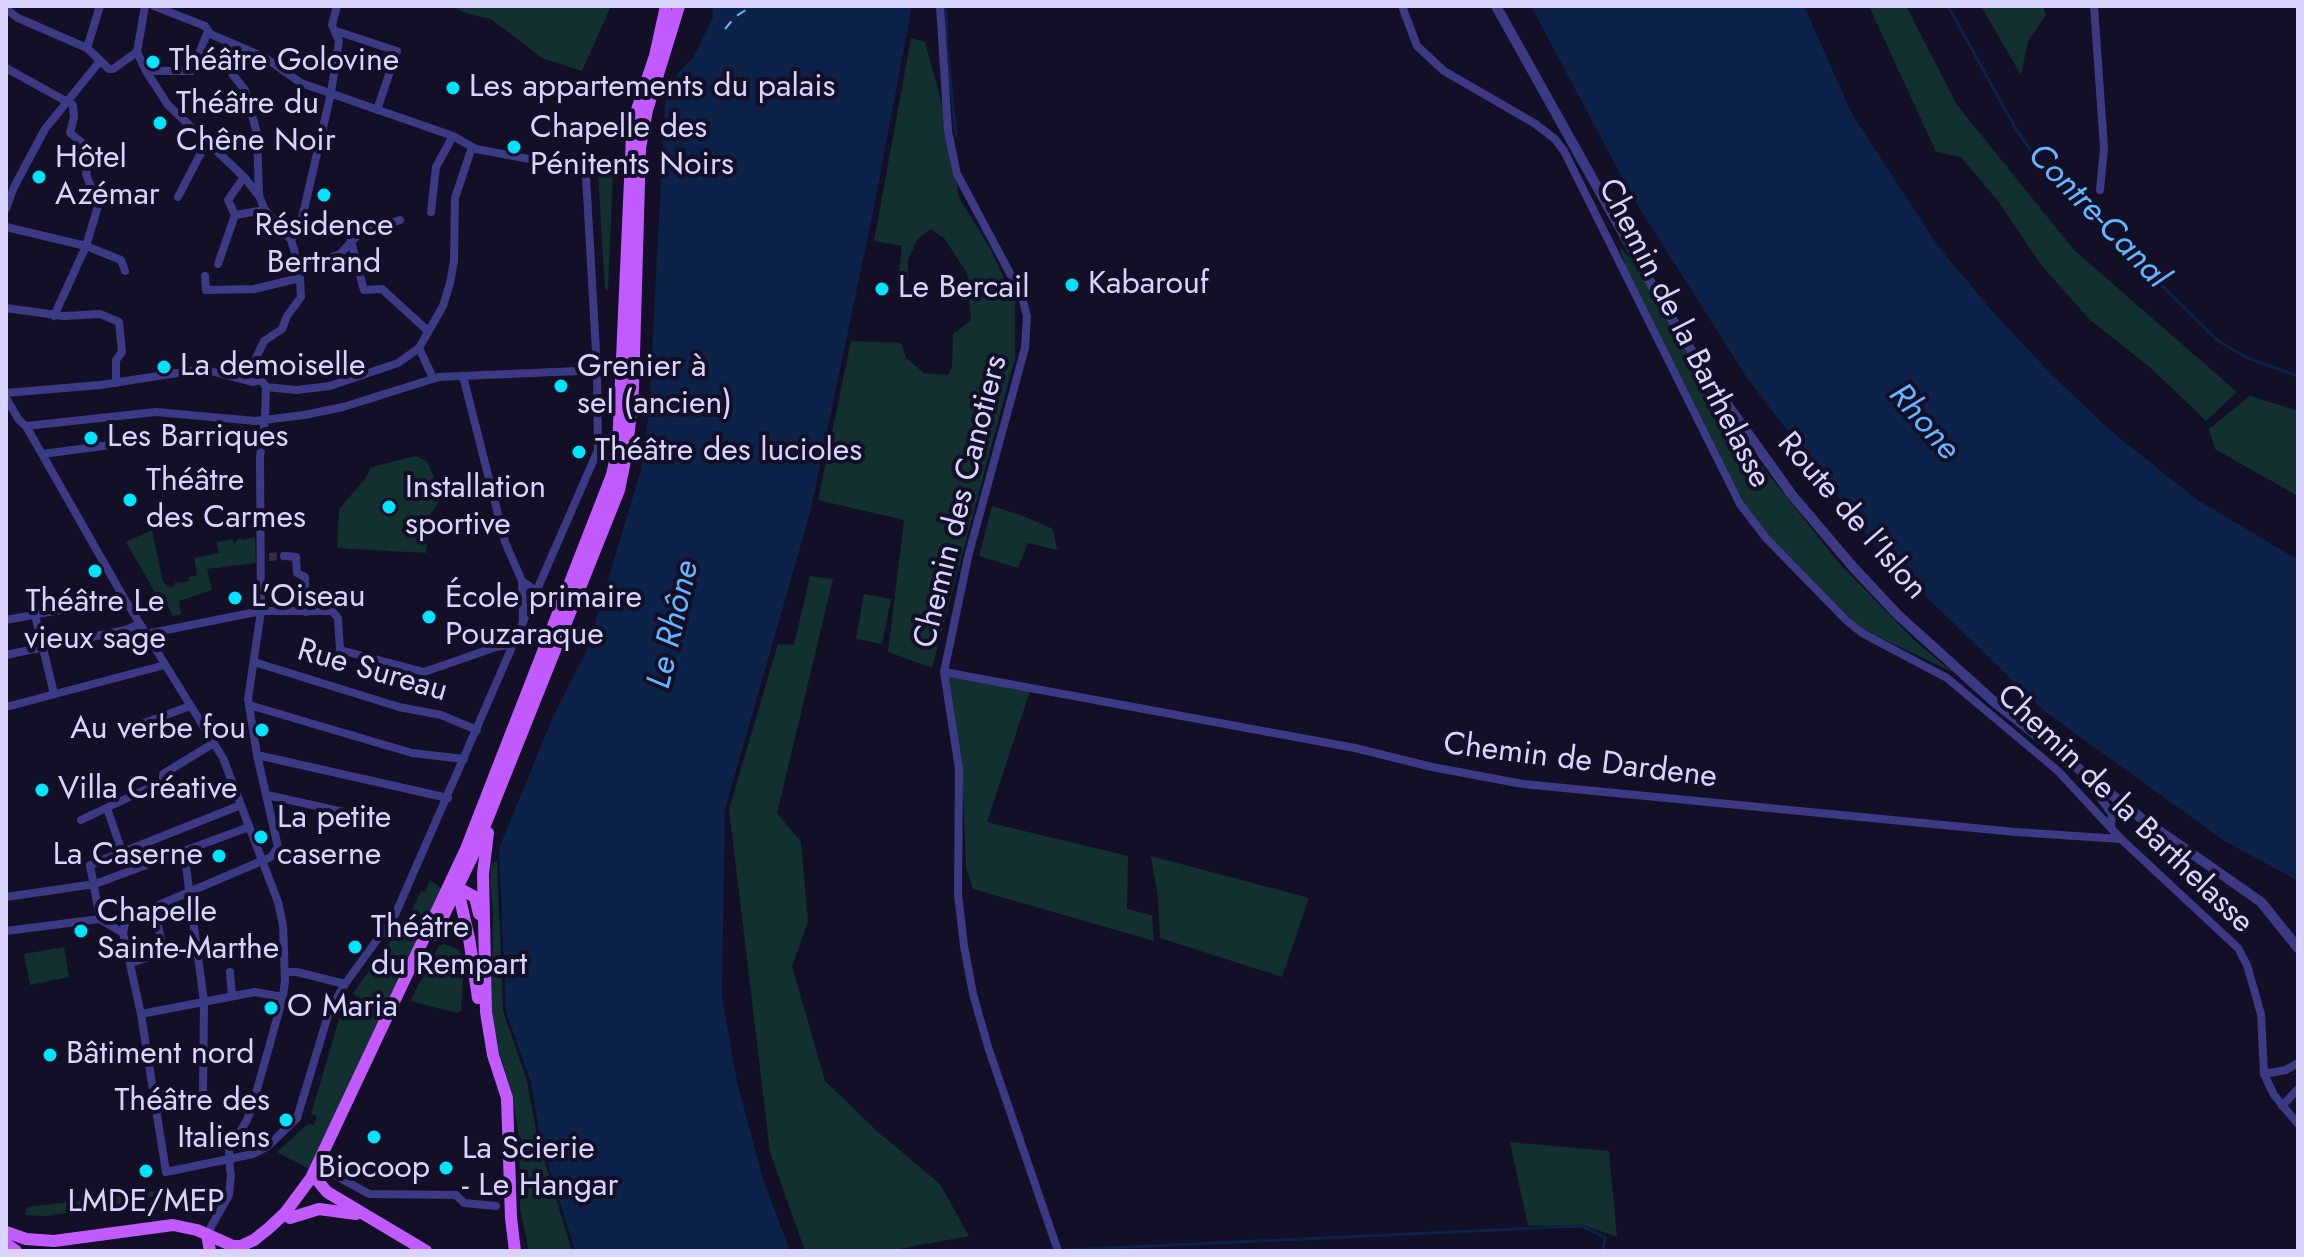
<!DOCTYPE html>
<html>
<head>
<meta charset="utf-8">
<style>
  body { margin:0 }
  #map { position:relative; width:2304px; height:1257px; overflow:hidden; background:#130f26; font-family:Jost,sans-serif }
  canvas { display:block }
  .frame { position:absolute; inset:0; border:8px solid #d9d4ff; pointer-events:none }
</style>
</head>
<body>
<div id="map">
<canvas width="2304" height="1257"></canvas>
<div class="frame"></div>
</div>
<script>
const context = document.querySelector('canvas').getContext('2d');
context.lineJoin = 'round';
function paint(path, color) { context.fillStyle = color; context.fill(path, 'evenodd'); }
const shape = rows => new Path2D(rows.map(r => 'M' + r).join(''));
function stroke(path, color, width, dash) { context.strokeStyle = color; context.lineWidth = width; context.lineCap = dash ? 'butt' : 'round'; context.setLineDash(dash || []); context.stroke(path); }
function write(font, color, halo, rows, align = 'center') {
  context.font = font + ' Jost,sans-serif'; context.lineWidth = 8; context.setLineDash([]); context.textBaseline = 'middle'; context.strokeStyle = halo; context.fillStyle = color; for (const [text, x, y, turn = 0] of rows) {
    context.save(); context.translate(x, y); context.rotate((+turn || 0) * Math.PI / 180); context.textAlign = isNaN(turn) ? turn : align; if (halo) context.strokeText(text, 0, 0); context.fillText(text, 0, 0); context.restore();
  }
}
paint(shape([
  [451,6,611,6,582,71,542,58,491,19,468,14],
  [1869,6,1906,6,1957,105,2074,250,2237,392,2206,421,2152,369,2089,319,2042,266,1998,201,1961,157,1936,152],
  [1981,6,2043,6,2046,15,2028,41,2021,75],
  [911,38,925,42,945,115,959,198,990,248,1015,301,1015,358,932,668,888,652,904,520,818,500,851,341,901,343,906,358,924,373,948,375,952,367,953,334,971,320,967,273,944,238,930,229,918,239,908,259,908,280,898,279,902,246,874,241],
  [613,173,608,290,605,290,598,174],
  [1619,246,1630,258,1730,426,1839,563,1914,640,1952,672,1860,628,1752,518,1624,263],
  [2250,396,2298,411,2298,496,2215,449,2209,429],
  [416,456,427,461,441,494,438,504,424,523,421,540,427,543,426,553,337,548,339,509,365,479,371,467],
  [992,506,1023,516,1053,529,1057,550,1028,543,1018,568,979,556],
  [152,530,163,582,169,587,174,586,176,581,177,583,189,581,189,577,197,575,194,558,219,553,217,542,232,539,234,544,239,538,242,540,255,537,256,563,207,569,212,590,179,601,181,614,173,616,162,594,157,596,126,542],
  [810,576,833,579,777,813,801,842,808,922,792,966,825,1081,878,1132,940,1184,969,1236,888,1251,805,1251,770,1152,729,809,778,644,794,645],
  [864,594,891,599,882,644,856,639],
  [947,675,1030,691,987,822,1128,856,1127,909,1152,915,1154,941,973,889,966,868,962,767],
  [1151,856,1309,898,1282,977,1160,938,1158,898],
  [497,861,503,1011,527,1081,537,1136,572,1251,529,1251,520,1209,519,1139,513,1098,491,1025,493,914,490,878,491,864],
  [430,880,441,888,309,1169,277,1152,308,1124,314,1125,317,1116,311,1114,343,1006,346,1002,356,1007,360,1001,353,993,410,914,421,891,425,892],
  [444,944,459,950,464,961,461,1011,457,1013,410,1001,439,946],
  [64,947,69,977,30,985,24,954],
  [1510,1142,1609,1151,1617,1237,1583,1225,1528,1226],
  [174,1189,175,1191,109,1207,45,1216,25,1215,27,1207]
]), '#12302f');
paint(shape([
  [712,6,912,6,874,207,810,513,725,809,722,997,737,1082,763,1179,790,1251,575,1251,540,1138,531,1082,506,1012,499,848,553,717,586,652,641,470,649,411,665,104,671,81,694,56,713,17],
  [1531,6,1804,6,1852,114,1938,246,1993,312,2051,374,2110,430,2196,499,2298,560,2298,881,2223,840,2044,711,1881,553,1747,378,1633,198]
]), '#0c2248');
stroke(shape([
  [946,6,947,49,956,135],
  [1948,6,2017,131,2046,171,2217,340,2245,357,2298,376],
  [1065,1250,1581,1226,1605,1237,1603,1251],
  [1037,1251,1052,1250]
]), '#0c2248', 3);
stroke(shape([
  [725,29,735,17,752,6]
]), '#62b6ff', 2, [10, 8]);
stroke(shape([
  [269,557,284,556]
]), '#312d47', 8, [8, 4]);
stroke(shape([
  [145,6,137,52,146,71,168,105,244,177,259,196,265,210,291,240,294,249,300,278,301,297,287,316,282,329,264,341,254,362,256,372,266,387],
  [940,6,948,131,957,174,1021,294,1027,316,1025,348,968,557,944,672,959,769,958,894,964,946,973,994,989,1050,1058,1251],
  [1402,6,1417,46,1444,71,1534,123,1555,139,1564,151,1740,504,1766,538,1847,621,1862,633,1947,678,2039,755,2058,771,2121,839,2238,948,2247,965,2261,1014,2264,1074,2274,1095,2298,1124],
  [2094,6,2104,148,2100,190],
  [6,9,18,18,87,48,109,69,113,69,137,52],
  [336,31,397,51,377,110],
  [232,43,227,60,233,75,245,90,257,133,259,195],
  [87,48,100,6],
  [6,68,73,105,74,117,70,133,90,149,86,174,98,206,86,246,121,260,125,271],
  [146,71,192,71,208,31],
  [178,197,207,141],
  [6,209,14,187,45,129,100,61],
  [431,212,436,167,453,136],
  [235,215,228,200,244,177],
  [6,227,86,246,54,316],
  [291,240,300,227,331,93,339,41,332,25,337,6],
  [351,241,364,290,382,289,428,331],
  [297,262,320,261,340,254,358,235,400,220],
  [218,264,235,215,265,210],
  [205,276,206,290,254,289,300,278],
  [6,308,64,316,100,314,119,322,122,352,116,360,116,383],
  [419,348,433,378],
  [463,376,505,542,522,581,536,591,565,603],
  [266,387,296,390,330,386,398,363,419,348,443,306,450,283,454,261,455,198,472,147],
  [6,393,100,385,203,369,252,382,262,380],
  [6,398,19,420,26,426,124,598,223,758,278,902,283,925,285,980,283,997,253,1104,247,1120,229,1150,230,1170],
  [26,426,156,412,256,421,304,415,343,407,439,377,601,370],
  [42,454,149,440],
  [284,556,296,557,297,573,305,577,306,612],
  [522,581,523,620],
  [35,615,54,694],
  [6,620,124,598],
  [146,634,261,611,332,611,338,618,340,650,424,672,496,647,514,644],
  [6,655,125,630,140,624],
  [254,662,399,707,441,715,477,730],
  [944,672,1355,748,1432,767,1523,784,2015,832,2121,839],
  [249,705,412,753,464,759],
  [6,707,165,665],
  [134,727,190,706],
  [257,755,448,798],
  [2083,775,2112,814,2111,828],
  [267,795,348,813],
  [107,808,120,846],
  [81,820,163,781,163,774,214,743],
  [184,851,204,1002,203,1090],
  [6,897,95,884,249,827],
  [100,919,90,865,241,805],
  [6,931,100,919,123,933,141,1014,166,1172,253,1154,267,1147,297,1118,329,1012,345,984,395,915,598,450,597,370,586,176,583,169,476,149,453,136,301,83,264,57,210,34,205,26,154,6],
  [123,933,126,919,271,857,278,847,257,755,248,699,261,611,260,457,265,419,266,387],
  [131,963,164,952,154,908],
  [230,972,232,996],
  [285,972,297,972,345,984],
  [141,1014,255,992,283,997],
  [2264,1074,2286,1070,2298,1063],
  [2282,1106,2298,1089],
  [324,1169,369,1194,456,1195,464,1203,496,1206],
  [207,1234,229,1195,231,1175]
]), '#3d3a85', 8);
stroke(shape([
  [1496,6,1658,296,1706,375,1792,495,1853,567,1898,615,1992,700,2141,818,2261,902,2298,948]
]), '#3d3a85', 10);
stroke(shape([
  [488,833,483,874,486,1012,493,1055,507,1098,511,1218,515,1251],
  [453,891,462,890,475,897,479,914],
  [460,899,469,938,478,998],
  [434,935,473,855,619,490,627,451,633,389,640,148,647,110,679,6],
  [318,1181,327,1192,426,1251],
  [290,1218,319,1209,356,1214],
  [6,1232,26,1239,54,1241,173,1225,197,1230,233,1246,241,1246,254,1240,269,1228,285,1213,311,1178,466,849,612,475,618,447,632,136,634,119,655,56,666,6],
  [207,1234,210,1251],
  [6,1244,16,1251]
]), '#c25bff', 12);
for (const [x, y, r, color] of [
  [153,62,8,"#00e5ff"],
  [453,88,8,"#00e5ff"],
  [160,123,8,"#00e5ff"],
  [514,147,8,"#00e5ff"],
  [39,177,8,"#00e5ff"],
  [324,195,8,"#00e5ff"],
  [1072,285,8,"#00e5ff"],
  [882,289,8,"#00e5ff"],
  [164,367,8,"#00e5ff"],
  [561,386,8,"#00e5ff"],
  [91,438,8,"#00e5ff"],
  [579,452,8,"#00e5ff"],
  [130,500,8,"#00e5ff"],
  [389,507,8,"#00e5ff"],
  [95,571,8,"#00e5ff"],
  [235,598,8,"#00e5ff"],
  [429,617,8,"#00e5ff"],
  [262,730,8,"#00e5ff"],
  [42,790,8,"#00e5ff"],
  [261,837,8,"#00e5ff"],
  [219,856,8,"#00e5ff"],
  [81,931,8,"#00e5ff"],
  [355,947,8,"#00e5ff"],
  [271,1008,8,"#00e5ff"],
  [50,1055,8,"#00e5ff"],
  [286,1120,8,"#00e5ff"],
  [374,1137,8,"#00e5ff"],
  [446,1168,8,"#00e5ff"],
  [146,1171,8,"#00e5ff"]
]) { const dot = new Path2D(); dot.arc(x, y, r, 0, 2 * Math.PI); context.fillStyle = color; context.fill(dot); stroke(dot, '#130f26', 3); }
write('32px', '#d9d4ff', '#130f26', [
  ["Théâtre Golovine",169,62],
  ["Les appartements du palais",469,88],
  ["Théâtre du",176,105],
  ["Chêne Noir",176,142],
  ["Chapelle des",530,129],
  ["Pénitents Noirs",530,166],
  ["Hôtel",55,159],
  ["Azémar",55,196],
  ["Résidence",324,227,"center"],
  ["Bertrand",324,264,"center"],
  ["Kabarouf",1088,285],
  ["Le Bercail",898,289],
  ["La demoiselle",180,367],
  ["Grenier à",577,368],
  ["sel (ancien)",577,405],
  ["Les Barriques",107,438],
  ["Théâtre des lucioles",595,452],
  ["Théâtre",146,482],
  ["des Carmes",146,519],
  ["Installation",405,489],
  ["sportive",405,526],
  ["L’Oiseau",251,598],
  ["École primaire",445,599],
  ["Pouzaraque",445,636],
  ["Théâtre Le",95,603,"center"],
  ["vieux sage",95,640,"center"],
  ["Au verbe fou",246,730,"right"],
  ["Villa Créative",58,790],
  ["La petite",277,819],
  ["caserne",277,856],
  ["La Caserne",203,856,"right"],
  ["Chapelle",97,913],
  ["Sainte-Marthe",97,950],
  ["Théâtre",371,929],
  ["du Rempart",371,966],
  ["O Maria",287,1008],
  ["Bâtiment nord",66,1055],
  ["Théâtre des",270,1102,"right"],
  ["Italiens",270,1139,"right"],
  ["La Scierie",462,1150],
  ["- Le Hangar",462,1187],
  ["Biocoop",374,1169,"center"],
  ["LMDE/MEP",146,1203,"center"]
], 'left');
write('32px', '#d9d4ff', '#130f26', [
  ["Chemin de la Barthelasse",1683,334,63],
  ["Chemin des Canotiers",962,502,-76],
  ["Route de l'Islon",1851,517,49],
  ["Rue Sureau",372,672,16],
  ["Chemin de Dardene",1580,762,7],
  ["Chemin de la Barthelasse",2124,810,44]
]);
write('italic 34px', '#62b6ff', '#130f26', [
  ["Contre-Canal",2097,217,46],
  ["Rhone",1923,423,49],
  ["Le Rhône",675,625,-77]
]);
</script>
</body>
</html>
